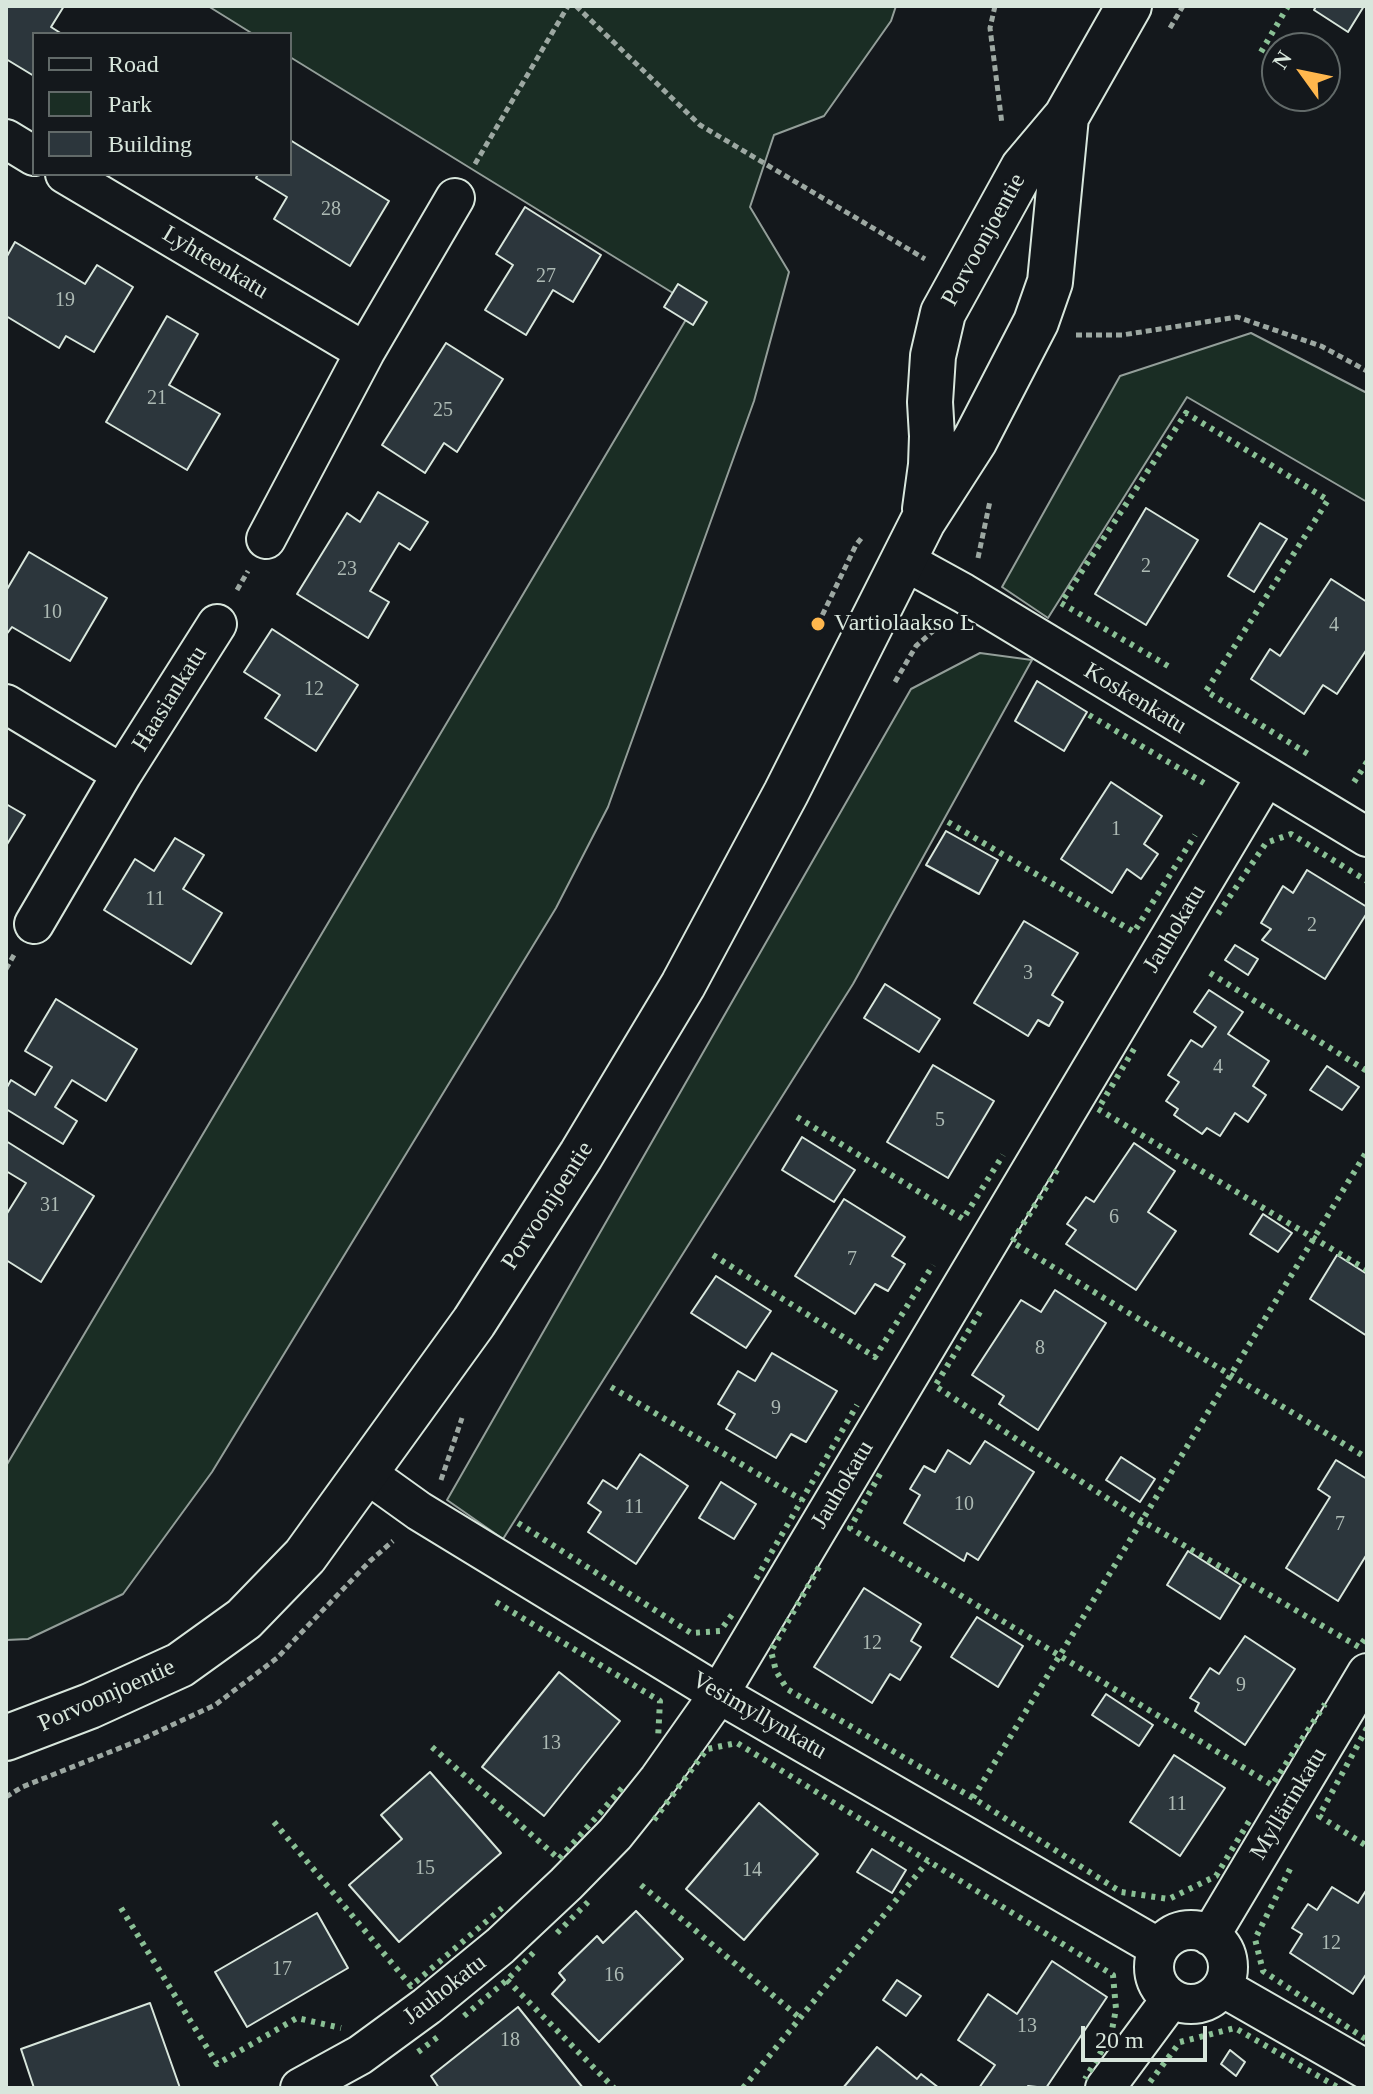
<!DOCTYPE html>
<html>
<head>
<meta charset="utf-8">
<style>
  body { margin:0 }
  #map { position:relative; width:1373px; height:2094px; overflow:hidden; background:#14181c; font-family:Georgia,serif }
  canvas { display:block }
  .frame { position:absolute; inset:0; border:8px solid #d8e6dc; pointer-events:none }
  .legend { position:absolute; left:32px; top:32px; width:260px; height:144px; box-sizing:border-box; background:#14181c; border:2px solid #626a69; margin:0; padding:10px 14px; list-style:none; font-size:24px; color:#d8e6dc }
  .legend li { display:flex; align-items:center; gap:16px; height:40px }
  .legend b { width:40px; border:2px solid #626a69 }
  .north { position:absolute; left:1261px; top:32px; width:80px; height:80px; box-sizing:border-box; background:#14181c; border:2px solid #626a69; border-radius:50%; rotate:303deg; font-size:22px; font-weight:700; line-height:32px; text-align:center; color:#d8e6dc }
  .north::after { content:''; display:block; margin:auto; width:28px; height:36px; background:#ffb74d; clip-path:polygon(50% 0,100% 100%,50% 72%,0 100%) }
  .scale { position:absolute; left:1081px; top:2026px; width:126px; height:36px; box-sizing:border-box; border:4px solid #d8e6dc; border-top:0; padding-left:10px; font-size:24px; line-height:28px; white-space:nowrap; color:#d8e6dc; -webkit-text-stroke:6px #14181c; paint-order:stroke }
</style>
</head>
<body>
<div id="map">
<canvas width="1373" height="2094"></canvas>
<div class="frame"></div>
<ul class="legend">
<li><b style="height:10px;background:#14181c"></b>Road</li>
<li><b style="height:22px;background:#1a2d24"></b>Park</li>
<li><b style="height:22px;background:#2c363c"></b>Building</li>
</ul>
<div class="north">N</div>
<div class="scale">20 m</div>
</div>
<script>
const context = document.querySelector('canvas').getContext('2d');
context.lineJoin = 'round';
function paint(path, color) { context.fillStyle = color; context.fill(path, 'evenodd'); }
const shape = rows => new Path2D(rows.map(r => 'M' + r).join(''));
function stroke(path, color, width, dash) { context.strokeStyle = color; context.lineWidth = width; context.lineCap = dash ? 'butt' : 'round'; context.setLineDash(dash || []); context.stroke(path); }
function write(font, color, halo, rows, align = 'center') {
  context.font = font + ' Georgia,serif'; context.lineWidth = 6; context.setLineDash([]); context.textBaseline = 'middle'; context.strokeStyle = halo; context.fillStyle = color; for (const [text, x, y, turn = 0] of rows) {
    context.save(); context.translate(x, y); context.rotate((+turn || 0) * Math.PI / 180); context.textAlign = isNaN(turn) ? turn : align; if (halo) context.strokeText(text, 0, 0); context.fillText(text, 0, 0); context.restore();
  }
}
const green = shape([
  [208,6,896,6,891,21,824,116,774,135,750,207,789,272,754,401,608,807,556,908,212,1472,123,1594,28,1639,6,1640,6,1466,694,306,290,57,290,34,253,34,208,6],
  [1251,333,1367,393,1367,502,1187,397,1048,618,1002,587,1120,376,1251,333],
  [980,653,1032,660,853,984,503,1539,447,1500,911,689,980,653]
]);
paint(green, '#1a2d24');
stroke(green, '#939e99', 2);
const building = shape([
  [6,6,64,6,51,27,62,34,34,34,34,76,6,59,6,6],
  [1316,6,1364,6,1348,32,1314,10,1316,6],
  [290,140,389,201,350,266,274,219,287,197,256,178,258,174,290,174,290,140],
  [525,207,601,255,573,302,553,290,526,335,485,310,513,265,496,254,525,207],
  [15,242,85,284,97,265,133,287,94,352,66,336,59,348,6,316,6,258,15,242],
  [678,284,707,302,693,325,664,307,678,284],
  [167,316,198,334,169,385,220,414,187,470,106,422,167,316],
  [446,343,503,379,457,452,444,443,425,473,382,445,446,343],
  [378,492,428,522,410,550,399,543,370,591,389,602,368,638,297,594,347,513,360,522,378,492],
  [1146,508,1198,540,1146,625,1095,594,1146,508],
  [1260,523,1287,539,1254,592,1228,576,1260,523],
  [29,552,107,598,70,661,12,627,6,635,6,591,29,552],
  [1331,579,1367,602,1367,649,1337,694,1323,685,1304,714,1251,679,1270,649,1280,656,1331,579],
  [272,629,358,685,316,751,265,718,280,695,244,672,272,629],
  [1037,681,1087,712,1064,751,1015,721,1037,681],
  [1111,782,1162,816,1144,844,1158,854,1141,879,1127,869,1112,893,1061,859,1111,782],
  [6,804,25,815,6,846,6,804],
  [946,831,998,860,979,894,926,865,946,831],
  [175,838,204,855,183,889,222,913,191,964,104,910,135,859,154,871,175,838],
  [1307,870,1367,907,1367,913,1325,979,1262,940,1271,929,1261,923,1283,886,1293,893,1307,870],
  [1024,921,1078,953,1052,995,1063,1002,1049,1026,1038,1020,1028,1036,974,1003,1024,921],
  [1235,945,1258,959,1248,975,1225,960,1235,945],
  [885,984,940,1019,919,1052,864,1018,885,984],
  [1209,990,1243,1012,1228,1034,1269,1061,1253,1086,1266,1095,1248,1122,1235,1113,1220,1136,1207,1128,1202,1134,1174,1115,1178,1109,1166,1101,1179,1082,1168,1075,1191,1040,1202,1047,1216,1027,1194,1012,1209,990],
  [56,999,137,1049,106,1101,72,1080,55,1107,77,1121,63,1144,6,1109,6,1089,11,1080,35,1095,52,1067,25,1051,56,999],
  [933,1065,994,1101,948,1178,887,1142,933,1065],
  [1327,1066,1359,1087,1342,1110,1310,1090,1327,1066],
  [802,1137,855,1170,834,1202,782,1170,802,1137],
  [6,1141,94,1196,41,1282,6,1260,6,1215,26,1183,6,1171,6,1141],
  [1134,1143,1175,1171,1148,1212,1176,1231,1136,1290,1066,1244,1076,1230,1067,1224,1086,1197,1094,1202,1134,1143],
  [844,1199,905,1237,892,1256,905,1264,888,1291,875,1284,855,1314,795,1276,844,1199],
  [1263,1214,1292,1233,1278,1252,1250,1234,1263,1214],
  [1337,1255,1367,1274,1367,1336,1310,1299,1337,1255],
  [716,1276,771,1311,746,1348,691,1313,716,1276],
  [1055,1290,1106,1323,1038,1430,999,1404,1004,1396,972,1375,1021,1300,1041,1312,1055,1290],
  [772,1353,837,1391,806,1442,791,1434,776,1458,726,1429,735,1414,718,1404,738,1371,755,1381,772,1353],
  [985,1441,1034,1472,978,1560,967,1553,964,1561,904,1523,920,1495,910,1489,924,1466,935,1472,948,1450,970,1464,985,1441],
  [640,1454,688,1486,636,1564,588,1532,601,1512,588,1503,603,1480,617,1489,640,1454],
  [1121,1457,1155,1479,1140,1502,1106,1480,1121,1457],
  [1336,1460,1367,1479,1367,1554,1338,1601,1286,1568,1330,1497,1318,1489,1336,1460],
  [721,1482,756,1504,734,1539,699,1518,721,1482],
  [1188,1551,1241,1585,1220,1619,1167,1585,1188,1551],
  [864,1588,921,1624,911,1641,921,1647,900,1680,890,1674,872,1703,814,1667,864,1588],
  [977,1617,1023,1646,998,1687,951,1657,977,1617],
  [1245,1636,1295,1669,1245,1745,1195,1711,1199,1703,1190,1698,1210,1668,1219,1674,1245,1636],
  [559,1672,620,1721,544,1816,482,1767,559,1672],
  [1106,1694,1153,1725,1139,1746,1092,1715,1106,1694],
  [1174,1755,1225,1788,1180,1856,1130,1822,1174,1755],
  [430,1772,501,1853,399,1942,349,1885,402,1839,381,1815,430,1772],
  [759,1803,818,1854,744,1940,686,1889,759,1803],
  [872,1849,906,1870,892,1893,857,1872,872,1849],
  [1332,1887,1358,1903,1367,1889,1367,1973,1353,1994,1290,1953,1302,1934,1292,1928,1308,1904,1317,1910,1332,1887],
  [636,1911,683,1959,599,2042,552,1994,565,1980,559,1973,597,1936,603,1943,636,1911],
  [317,1913,348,1968,247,2027,215,1972,317,1913],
  [1052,1961,1107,1997,1046,2088,1028,2086,1027,2088,979,2088,995,2065,958,2040,988,1994,1017,2014,1052,1961],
  [897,1980,921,1996,906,2016,883,2000,897,1980],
  [150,2003,180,2088,34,2088,21,2049,150,2003],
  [518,2007,583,2088,439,2088,431,2076,518,2007],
  [877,2047,917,2079,921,2074,939,2088,843,2088,877,2047],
  [1230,2050,1245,2062,1236,2076,1221,2064,1230,2050]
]);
paint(building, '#2c363c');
stroke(building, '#d8e6dc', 2);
const minor = shape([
  [6,139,34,156],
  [65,174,365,352],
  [266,539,365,352,455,198],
  [903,560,963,593,1367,837],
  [6,704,122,774],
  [34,924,122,774,217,624],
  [366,1473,419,1511,719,1694,1159,1948],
  '1154 1967a37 37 0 1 1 74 0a37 37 0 1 1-74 0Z',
  [1210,1936,1367,1673],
  [1222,1987,1367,2070],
  [300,2088,360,2055,427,2006,500,1946,566,1884,615,1834,659,1779,719,1694,1265,778],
  [1105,2088,1171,1999]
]);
const tertiary = shape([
  [925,509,931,465,932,436,930,402,933,356,943,313,1023,168,1066,117,1129,6],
  [6,1738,90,1706,180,1665,244,1619,305,1556,474,1322,581,1155,683,985,786,793,923,521,975,440,1036,322,1050,282,1066,117]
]);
stroke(minor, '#d8e6dc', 42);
stroke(tertiary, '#d8e6dc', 48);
stroke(shape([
  [576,6,700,125,925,259],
  [995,6,990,28,1002,124],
  [1170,28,1183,6],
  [475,164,568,6],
  [1076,335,1122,335,1237,317,1321,346,1367,371],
  [978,558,990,501],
  [237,590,248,571],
  [818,624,856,545,863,536],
  [895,682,916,646,940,625],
  [6,969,14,955],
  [441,1480,462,1418],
  [6,1797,22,1787,140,1740,215,1705,277,1658,370,1561,393,1541]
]), '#9da8a2', 5, [6, 4]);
stroke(minor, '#14181c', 38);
stroke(tertiary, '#14181c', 44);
stroke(shape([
  [1261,52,1288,6],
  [1168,666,1061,603,1186,413,1328,500,1206,691,1308,754],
  [1089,715,1204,783],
  [1354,782,1367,762],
  [948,822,1134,932,1195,835],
  [1218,914,1266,843,1291,834,1367,881],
  [1210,973,1367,1071],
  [1134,1049,1098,1109,1367,1270],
  [797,1117,963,1219,1003,1155],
  [1057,1170,1012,1242,1367,1458],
  [713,1255,875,1357,933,1265],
  [980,1312,935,1386,1142,1521,1359,1647,1367,1636],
  [611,1387,802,1500],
  [880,1474,850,1528,1272,1785,1325,1704],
  [518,1523,691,1633,720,1631,734,1612],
  [819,1567,771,1651,776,1671,787,1689,973,1798,1121,1892,1169,1899,1216,1876,1251,1818],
  [756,1579,857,1405],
  [496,1602,660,1701,658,1739],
  [1367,1728,1319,1816,1367,1846],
  [432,1747,559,1859,623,1787],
  [973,1798,1367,1151],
  [654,1820,707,1749,737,1743,1113,1975,1116,2009,1111,2035,1085,2079],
  [274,1822,411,1986,502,1908],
  [1290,1869,1255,1939,1263,1971,1367,2040],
  [641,1885,800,2018],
  [121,1908,217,2064,297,2018,341,2028],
  [557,1933,588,1902],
  [507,1980,614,2088],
  [464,2016,507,1980,535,1951],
  [418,2052,439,2036],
  [1150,2082,1180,2042,1235,2028,1339,2088],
  [743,2088,928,1861]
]), '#8ac095', 6, [4, 6]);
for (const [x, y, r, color] of [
  [818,624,8,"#ffb74d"]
]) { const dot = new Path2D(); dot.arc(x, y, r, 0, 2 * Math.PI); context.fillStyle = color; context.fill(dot); stroke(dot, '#14181c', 3); }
write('20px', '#adbab4', null, [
  ["28",331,210],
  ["27",546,277],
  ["19",65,301],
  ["21",157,399],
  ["25",443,411],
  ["2",1146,567],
  ["23",347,570],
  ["10",52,613],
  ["4",1334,626],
  ["12",314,690],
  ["1",1116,830],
  ["11",155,900],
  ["2",1312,926],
  ["3",1028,974],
  ["4",1218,1068],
  ["5",940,1121],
  ["31",50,1206],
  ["6",1114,1218],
  ["7",852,1260],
  ["8",1040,1349],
  ["9",776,1409],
  ["10",964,1505],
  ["11",634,1508],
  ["7",1340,1525],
  ["12",872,1644],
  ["9",1241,1686],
  ["13",551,1744],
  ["11",1177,1805],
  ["15",425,1869],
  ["14",752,1871],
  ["12",1331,1944],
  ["17",282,1970],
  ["16",614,1976],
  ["13",1027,2027],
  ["18",510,2041]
]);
write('24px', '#d8e6dc', '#14181c', [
  ["Porvoonjoentie",984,240,-61],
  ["Lyhteenkatu",215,263,31],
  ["Haasiankatu",170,699,-58],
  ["Koskenkatu",1135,699,31],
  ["Jauhokatu",1175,929,-59],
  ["Porvoonjoentie",548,1206,-57],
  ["Jauhokatu",843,1485,-59],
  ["Porvoonjoentie",107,1696,-24],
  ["Vesimyllynkatu",759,1716,30],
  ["Myllärinkatu",1289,1804,-59],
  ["Jauhokatu",445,1990,-38]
]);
write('24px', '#d8e6dc', '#14181c', [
  ["Vartiolaakso L",834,624]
], 'left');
</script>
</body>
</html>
